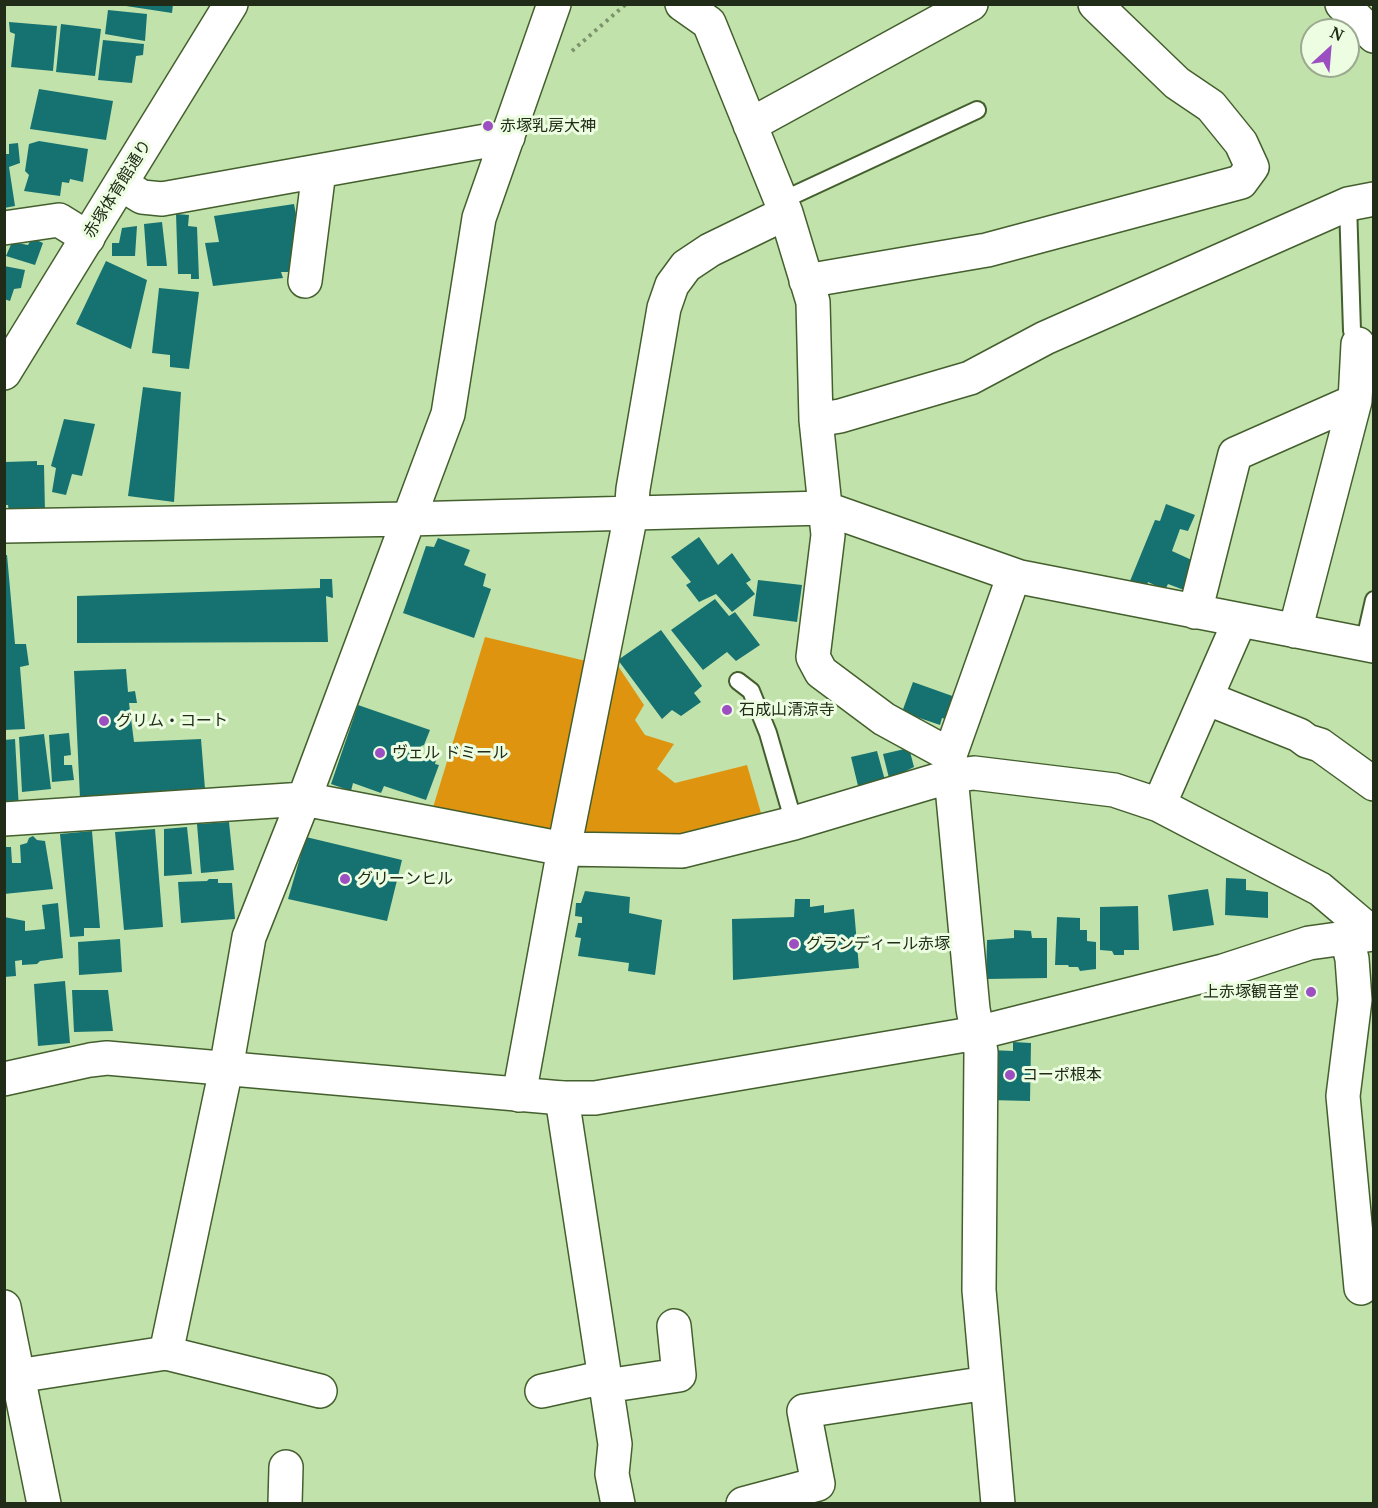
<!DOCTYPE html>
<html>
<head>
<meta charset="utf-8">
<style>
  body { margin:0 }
  #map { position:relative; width:1378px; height:1508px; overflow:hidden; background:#c2e2ab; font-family:"Noto Serif",serif }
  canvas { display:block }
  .frame { position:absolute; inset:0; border:6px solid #202c17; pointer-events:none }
  .north { position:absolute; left:1300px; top:18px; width:60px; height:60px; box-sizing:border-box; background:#ecfde1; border:2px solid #9aa990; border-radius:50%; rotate:26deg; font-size:16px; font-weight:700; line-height:24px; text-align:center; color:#202c17 }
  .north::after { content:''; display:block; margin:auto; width:21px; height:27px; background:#9b4fc1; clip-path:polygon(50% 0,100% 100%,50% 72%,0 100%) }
</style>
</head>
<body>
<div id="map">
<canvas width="1378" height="1508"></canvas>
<div class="frame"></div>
<div class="north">N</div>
</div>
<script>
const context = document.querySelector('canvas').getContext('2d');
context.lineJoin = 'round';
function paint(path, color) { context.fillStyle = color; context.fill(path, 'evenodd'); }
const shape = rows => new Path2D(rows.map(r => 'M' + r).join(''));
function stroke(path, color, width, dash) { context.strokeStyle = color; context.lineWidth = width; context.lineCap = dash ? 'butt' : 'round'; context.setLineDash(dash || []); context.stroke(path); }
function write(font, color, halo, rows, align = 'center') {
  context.font = font + ' "Noto Serif","Noto Sans JP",serif'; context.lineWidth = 6; context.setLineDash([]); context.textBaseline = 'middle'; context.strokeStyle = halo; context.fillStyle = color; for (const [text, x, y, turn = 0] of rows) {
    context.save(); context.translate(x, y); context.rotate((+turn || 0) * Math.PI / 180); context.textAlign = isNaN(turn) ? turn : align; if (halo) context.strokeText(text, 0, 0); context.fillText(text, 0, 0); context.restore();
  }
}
paint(shape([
  [485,637,586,661,564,806,549,834,431,814],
  [616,663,644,705,635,720,645,735,674,744,657,769,675,783,747,765,761,813,682,839,590,838,582,828]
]), '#df940f');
paint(shape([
  [113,4,173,4,172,13],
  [108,10,147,14,145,41,105,34],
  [9,22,57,26,53,71,11,67,15,34,10,32],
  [61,24,101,29,95,76,56,72],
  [103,40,144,44,143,55,136,56,132,83,98,80],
  [39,89,113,101,106,140,30,129],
  [39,141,88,149,83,182,70,179,69,183,62,182,60,196,24,191,29,175,25,171,29,144],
  [18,143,20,163,9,167,15,206,4,208,4,154,9,154,9,144],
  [294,204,297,220,289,272,281,272,283,278,213,286,205,243,219,242,214,216],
  [176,214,189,215,188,226,197,227,199,279,191,279,191,274,178,274],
  [162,222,167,266,147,266,144,224],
  [137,226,135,256,112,256,112,243,119,243,122,228],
  [32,238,43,243,35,265,6,256,12,242,28,245],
  [106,261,147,280,131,349,76,324],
  [4,266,25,270,21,288,14,289,10,301,4,299],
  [159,288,199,292,189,369,170,367,170,355,152,353],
  [143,387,181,392,174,502,128,496],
  [64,419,95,424,82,476,72,474,66,495,52,492,56,468,51,466],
  [37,461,37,465,44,465,45,512,9,513,8,505,5,505,5,462],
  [1166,504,1195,515,1188,531,1180,529,1172,551,1196,562,1184,590,1168,584,1165,590,1148,582,1146,587,1130,581,1155,520,1160,521],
  [699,537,718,565,732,553,751,580,746,583,755,594,732,612,716,594,699,602,686,585,691,582,671,557],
  [438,538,470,550,464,565,486,574,483,586,491,589,474,638,403,613,426,546,434,547],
  [4,555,7,555,15,644,26,644,29,665,20,667,25,729,4,730],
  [320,579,332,579,333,598,326,596,328,642,77,643,77,596,320,588],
  [758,580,802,585,797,622,753,616],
  [715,599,729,616,735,612,760,645,736,661,727,652,703,670,671,630],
  [661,630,702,686,694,693,701,702,681,716,672,710,662,719,618,660],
  [126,669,128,692,135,691,137,703,129,703,134,742,201,739,205,789,80,798,74,671],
  [913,682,958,698,951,721,942,718,940,725,902,712],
  [358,705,430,730,424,745,421,746,418,758,423,760,430,751,437,756,435,764,439,765,426,800,384,786,381,793,353,783,351,791,331,784],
  [69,733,71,755,64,756,64,765,72,765,74,780,52,782,49,735],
  [44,734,51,789,22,792,19,737],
  [15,739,19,810,4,811,4,740],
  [909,748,914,767,906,771,910,779,890,782,883,754],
  [877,751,886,784,859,790,851,757],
  [229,822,234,870,201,873,197,824],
  [187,827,192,874,164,876,164,829],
  [155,829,163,927,124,930,115,832],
  [92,831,100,928,84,928,84,936,70,937,60,834],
  [33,836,37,840,45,841,53,889,4,894,4,847,11,847,12,863,21,863,20,845,27,843,29,838],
  [306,837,402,860,387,921,288,899],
  [1226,878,1246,879,1246,890,1268,892,1268,918,1225,915],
  [209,879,218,879,218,883,232,883,235,919,181,923,178,882,207,881],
  [1208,889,1214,925,1173,931,1168,895],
  [585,891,630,897,629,913,662,920,655,975,628,971,629,963,578,956,581,938,575,937,578,923,582,923,582,917,575,916,576,903,581,903],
  [795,899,810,899,810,907,824,905,824,913,854,909,859,968,733,980,732,919,794,917],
  [58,903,63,958,40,961,37,964,22,965,22,960,15,961,16,976,4,977,4,917,25,921,25,931,45,929,42,905],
  [1138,906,1139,950,1124,950,1124,955,1114,955,1112,951,1100,950,1100,907],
  [1057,917,1080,918,1080,930,1087,930,1087,941,1096,942,1096,969,1080,971,1078,967,1069,967,1068,965,1055,965],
  [1014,930,1031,931,1032,938,1047,938,1047,978,986,979,987,940,1014,938],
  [120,939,122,972,79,975,78,942],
  [65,981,70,1043,38,1046,34,984],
  [72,990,108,990,113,1031,74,1032],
  [1013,1042,1031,1043,1030,1101,989,1100,990,1050,1013,1051]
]), '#167271');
const lane = shape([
  [781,201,977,110],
  [1348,204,1352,331],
  [1364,644,1374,600],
  [738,681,751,691,768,733,794,823]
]);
const street = shape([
  [682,4,709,23,786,213,813,302,816,420,828,535,813,657,821,672,884,719,950,755,951,776,973,1009,981,1052,979,1290,998,1504],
  [1342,4,1374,36],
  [750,125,971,4],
  [121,184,142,197,162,199,508,137],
  [4,228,59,220,88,238],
  [305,281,319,171],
  [806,281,987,250,1241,182,1252,167,1241,143,1211,106,1177,83,1095,4],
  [816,420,840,416,970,378,1045,338,1348,204,1374,199],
  [4,526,408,519,824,508,1020,577,1374,646],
  [1195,612,1235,454,1355,401],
  [1295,631,1355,401,1358,344],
  [1206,698,1299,735,1307,741,1320,745,1374,784],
  [950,755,1014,575],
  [1159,805,1240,620],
  [4,819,304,799,564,849,682,851,794,823,951,776,974,773,1114,790,1159,805,1320,889,1373,934],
  [1347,938,1352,959,1355,1000,1343,1096,1361,1288],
  [519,1095,564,849,631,514,633,489,664,308,672,285,686,266,710,250,786,213],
  [562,1098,615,1444,612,1474,618,1504],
  [166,1353,320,1391],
  [4,1378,166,1353,226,1069,249,937,304,799,448,414,479,218,554,4],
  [606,1386,679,1375,674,1326],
  [542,1391,605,1377],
  [285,1504,286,1467],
  [743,1504,818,1484,804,1411,987,1383]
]);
const secondary = shape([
  [4,373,231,4],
  [4,1079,90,1060,107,1058,562,1098,595,1098,977,1033,1223,971,1309,943,1374,934],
  [4,1307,44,1504]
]);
stroke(lane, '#445f2e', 20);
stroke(street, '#445f2e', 36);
stroke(secondary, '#445f2e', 36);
stroke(shape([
  [572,51,626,4]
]), '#7b936a', 4, [3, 4.5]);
stroke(lane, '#fff', 16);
stroke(street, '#fff', 33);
stroke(secondary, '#fff', 33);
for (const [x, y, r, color] of [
  [488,126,6,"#9b4fc1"],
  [727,710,6,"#9b4fc1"],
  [104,721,6,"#9b4fc1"],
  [380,753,6,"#9b4fc1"],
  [345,879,6,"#9b4fc1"],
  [794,944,6,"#9b4fc1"],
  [1311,992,6,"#9b4fc1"],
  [1010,1075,6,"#9b4fc1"]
]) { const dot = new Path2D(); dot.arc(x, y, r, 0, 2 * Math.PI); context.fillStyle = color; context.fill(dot); stroke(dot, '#ecfde1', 2); }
write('16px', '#202c17', '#ecfde1', [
  ["赤塚乳房大神",500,126],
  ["石成山清涼寺",739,710],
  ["グリム・コート",116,721],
  ["ヴェル ドミール",392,753],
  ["グリーンヒル",357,879],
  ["グランディール赤塚",806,944],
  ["上赤塚観音堂",1299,992,"right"],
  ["コーポ根本",1022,1075]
], 'left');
write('16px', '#202c17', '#ecfde1', [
  ["赤塚体育館通り",118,189,-58]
]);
</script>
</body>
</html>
